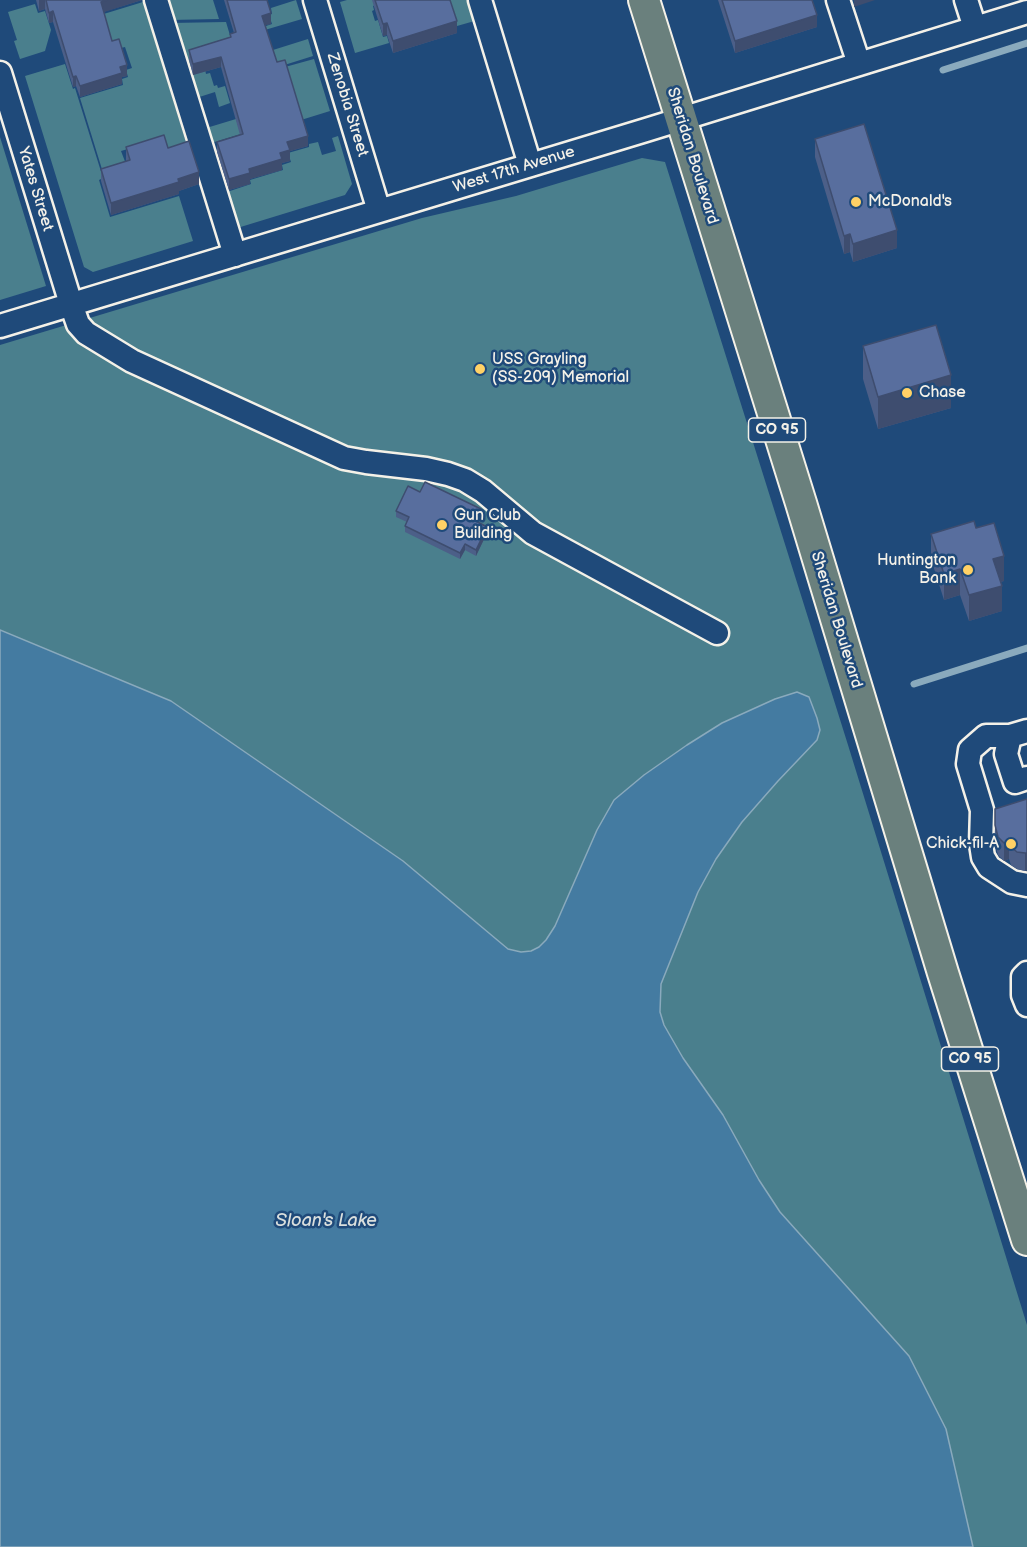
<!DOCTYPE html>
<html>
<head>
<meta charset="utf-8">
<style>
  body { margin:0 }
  canvas { display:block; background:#1f4a7a }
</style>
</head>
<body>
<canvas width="1027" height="1547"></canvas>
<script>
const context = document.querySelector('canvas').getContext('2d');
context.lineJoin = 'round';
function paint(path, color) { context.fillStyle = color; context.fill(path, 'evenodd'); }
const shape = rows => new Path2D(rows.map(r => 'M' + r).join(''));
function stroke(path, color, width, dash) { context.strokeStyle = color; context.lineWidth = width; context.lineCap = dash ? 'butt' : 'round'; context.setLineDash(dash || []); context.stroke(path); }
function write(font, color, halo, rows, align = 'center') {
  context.font = font + ' "Balsamiq Sans",sans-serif'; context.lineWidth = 5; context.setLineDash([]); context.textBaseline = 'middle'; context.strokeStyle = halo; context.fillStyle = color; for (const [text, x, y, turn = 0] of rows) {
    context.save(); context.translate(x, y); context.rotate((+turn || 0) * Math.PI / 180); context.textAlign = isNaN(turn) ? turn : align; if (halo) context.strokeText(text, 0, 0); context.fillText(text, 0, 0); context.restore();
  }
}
paint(shape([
  [163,0,213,0,219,19,169,20],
  [296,0,302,19,258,32,257,29,272,24,269,15,272,14,271,8],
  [347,0,376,0,377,4,373,6,374,10,372,11,375,21,378,20,383,37,387,36,389,43,355,53,340,2],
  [446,0,472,0,478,20,457,26,452,7],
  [143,2,189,152,168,159,151,142,121,151,129,172,105,179,80,98,123,85,122,79,128,77,126,70,132,68,125,47,113,50,84,20],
  [35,4,38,13,45,11,51,30,45,51,20,59,14,41,17,40,8,12],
  [226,22,232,42,204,65,206,74,210,73,214,86,217,85,218,88,225,86,230,103,219,107,215,92,193,99,171,23],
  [308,39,313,56,278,67,273,50],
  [314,59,330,111,301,120,285,67],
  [65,64,73,89,75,88,103,178,99,180,110,217,179,196,193,241,93,272,84,267,25,76],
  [236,119,241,134,208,144,203,129],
  [338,136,352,184,345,195,234,229,227,192,251,184,250,180,283,170,282,165,291,162,288,153,309,147,309,144,318,142,322,155,336,151,332,138],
  [0,137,46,286,0,300],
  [642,158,665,162,848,745,1027,1325,1027,1547,973,1547,946,1429,909,1356,780,1212,759,1180,723,1115,683,1058,664,1025,660,1012,661,984,698,892,716,859,742,822,778,781,817,740,722,723,687,745,644,775,597,830,555,926,546,940,539,947,531,951,521,952,508,949,403,861,171,701,0,630,0,345,422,218,516,196]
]), '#4a7f8d');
const water = shape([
  [0,630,171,701,403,861,508,949,521,952,531,951,539,947,546,940,555,926,597,830,614,800,644,775,687,745,722,723,775,699,797,692,809,697,817,718,820,730,817,740,778,781,742,822,716,859,698,892,661,984,660,1012,664,1025,683,1058,723,1115,759,1180,780,1212,909,1356,946,1429,973,1547,0,1547,0,630]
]);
paint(water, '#447ba1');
stroke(water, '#8aaabd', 1.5);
stroke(shape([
  [943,70,1027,43],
  [914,684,1027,648]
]), '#8aaabd', 7);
const minor = shape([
  [156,0,235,255],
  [315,0,379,211],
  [480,0,530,165],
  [838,0,859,64],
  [966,0,975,28],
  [0,73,71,304,78,324,86,333,132,361,344,458,366,462,426,469,448,474,465,480,483,491,533,533,717,633],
  [0,326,646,130,1027,12],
  [1027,731,1010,736,986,736,970,750,968,764,982,810,981,844,983,857,989,867,1012,882,1027,885],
  [1010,736,1006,754,1015,782,1027,778],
  [1027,973,1023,977,1023,995,1027,1005]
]);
const major = shape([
  [644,0,801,503,943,973,1027,1240]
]);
stroke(minor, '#f4f1e8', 27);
stroke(major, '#f4f1e8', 34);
stroke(minor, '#1f4a7a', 22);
stroke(major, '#6a807d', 30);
paint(shape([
  [36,0,142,0,103,12,112,41,127,76,122,77,122,84,80,97,76,86,73,87,53,22,49,23,45,9,39,11],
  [224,0,267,0,271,24,265,25,277,62,308,146,290,151,290,161,282,163,282,170,250,179,250,184,229,190,217,152,217,142,240,135,221,67,193,75,189,60,189,50,230,37,230,34,234,33],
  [372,0,450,0,457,33,393,53,387,35,383,36],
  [718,0,812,0,817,27,735,53],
  [815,139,897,248,853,262,850,252,844,254,815,157],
  [126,147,168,148,199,184,179,191,179,194,111,215,101,181,101,169,126,161],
  [863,346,951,408,878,429,863,379],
  [420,492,481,516,478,522,487,533,476,556,465,550,460,559,405,532,405,526,407,522,396,517,396,511],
  [976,528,1004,581,1000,582,1002,611,969,621,960,595,944,600,931,559,931,534],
  [1027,799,1027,870,1025,871,1017,869,1011,865,1009,859,1004,861,998,855,995,843,995,809]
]), '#4c5f88');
paint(shape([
  [39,0,45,0,45,9,39,11],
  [108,0,142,0,101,13,101,2],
  [854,0,875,0,854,7],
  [53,11,53,22,49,23,49,13],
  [271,13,271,24,262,26,262,16],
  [817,15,817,27,735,53,735,41],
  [457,21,457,33,393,53,393,41],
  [387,23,387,35,383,36,383,24],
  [221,57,221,67,193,75,193,64],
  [127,65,127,76,122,77,122,84,80,97,80,86,120,67],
  [76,76,76,86,73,87,73,77],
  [308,136,308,146,290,151,290,161,282,163,282,170,250,179,250,184,229,190,229,179,280,153,287,142],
  [199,172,199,184,179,191,179,194,111,215,111,203,178,179],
  [897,230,897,248,853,262,853,244],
  [850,234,850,252,844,254,844,236],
  [951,375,951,408,878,429,878,397],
  [481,509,481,516,476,527,476,521],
  [487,527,487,533,476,556,476,550],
  [465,544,465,550,460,559,460,553],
  [1004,556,1004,581,993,584,993,559],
  [960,569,960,595,944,600,944,574],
  [1002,586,1002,611,969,621,969,595],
  [1009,841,1009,859,1004,861,1004,843],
  [1025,853,1027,853,1027,870,1025,871]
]), '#3e4d6f');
const building = shape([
  [46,0,108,0,101,2,112,41,119,39,127,65,120,67,122,73,80,86,76,76,73,77,53,11,49,13,46,0],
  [227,0,267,0,271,13,262,16,277,62,285,60,308,136,287,142,290,150,280,153,282,159,249,169,250,173,229,179,217,142,243,134,221,57,193,64,189,50,231,37,230,34,236,32,227,0],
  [375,0,450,0,457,21,393,41,387,23,383,24,375,0],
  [722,0,812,0,817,15,735,41,722,0],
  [864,124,897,230,853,244,850,234,844,236,815,139,864,124],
  [164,135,168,148,189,141,199,172,178,179,179,182,111,203,101,169,130,160,126,147,164,135],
  [936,325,951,375,878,397,863,346,936,325],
  [425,482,481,509,476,521,487,527,476,550,465,544,460,553,405,526,409,517,396,511,408,486,420,492,425,482],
  [974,521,976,528,994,523,1004,556,993,559,1002,586,969,595,960,569,944,574,931,534,974,521],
  [1027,799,1027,853,1025,853,1017,852,1011,847,1009,841,1004,843,998,837,995,825,995,809,1027,799]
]);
paint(building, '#586e9e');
stroke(building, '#3e4d6f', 1.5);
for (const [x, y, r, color] of [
  [856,202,6,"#ffd166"],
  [480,369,6,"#ffd166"],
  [907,393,6,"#ffd166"],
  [442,525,6,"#ffd166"],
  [968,570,6,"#ffd166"],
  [1011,844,6,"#ffd166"]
]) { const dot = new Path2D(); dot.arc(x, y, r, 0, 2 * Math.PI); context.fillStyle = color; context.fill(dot); stroke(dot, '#1f4a7a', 2); }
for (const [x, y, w] of [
  [777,430,57],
  [970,1059,57]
]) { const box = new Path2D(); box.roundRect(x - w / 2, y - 12, w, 24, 4.5); context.fillStyle = '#1f4a7a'; context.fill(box); stroke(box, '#f4f1e8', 1.5); }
write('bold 15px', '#f4f1e8', null, [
  ["CO 95",777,430],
  ["CO 95",970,1059]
]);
write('16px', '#f4f1e8', '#1f4a7a', [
  ["Zenobia Street",347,105,73],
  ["Sheridan Boulevard",692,156,73],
  ["West 17th Avenue",514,170,-17],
  ["Yates Street",35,189,73],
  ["Sheridan Boulevard",836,620,73]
]);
write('16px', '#f4f1e8', '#1f4a7a', [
  ["McDonald's",868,202],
  ["USS Grayling",492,360],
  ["(SS-209) Memorial",492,378],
  ["Chase",919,393],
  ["Gun Club",454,516],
  ["Building",454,534],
  ["Huntington",956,561,"right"],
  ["Bank",956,579,"right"],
  ["Chick-fil-A",999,844,"right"]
], 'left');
write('italic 18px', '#dadfdd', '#1f4a7a', [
  ["Sloan's Lake",326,1221]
]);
</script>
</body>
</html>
